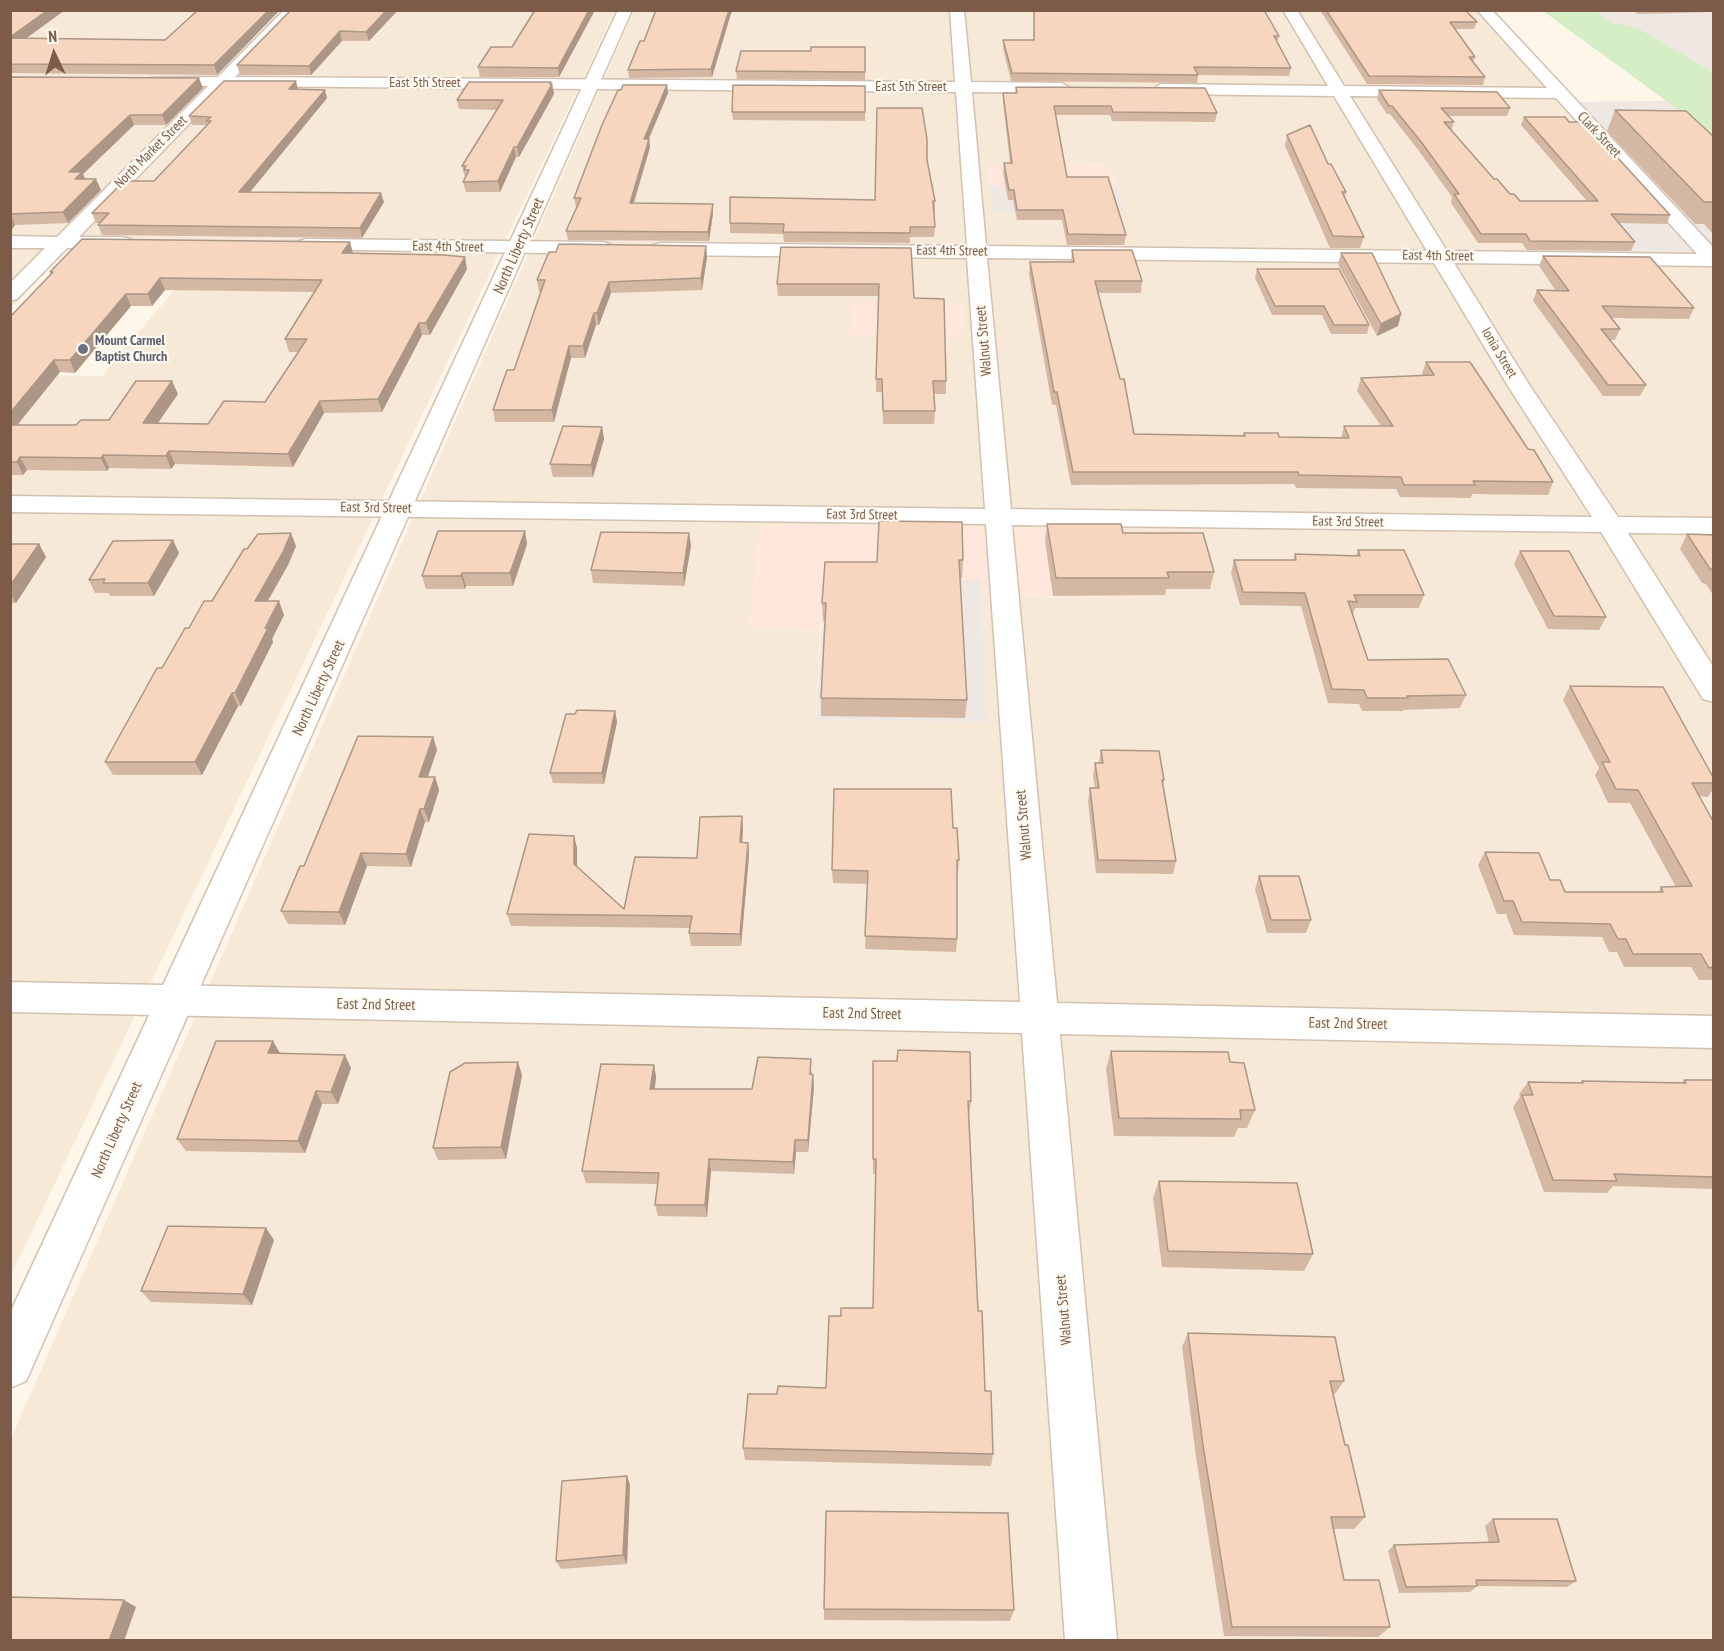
<!DOCTYPE html>
<html>
<head>
<meta charset="utf-8">
<style>
  body { margin:0 }
  #map { position:relative; width:1724px; height:1651px; overflow:hidden; background:#fef6e9; font-family:"PT Sans Narrow",sans-serif }
  canvas { display:block }
  .frame { position:absolute; inset:0; border:12px solid #7c5c49; pointer-events:none }
  .north { position:absolute; left:24px; top:24px; width:60px; height:60px; -webkit-text-stroke:4px #fffaf1; paint-order:stroke; rotate:356deg; font-size:16px; font-weight:700; line-height:24px; text-align:center; color:#7c5c49 }
  .north::after { content:''; display:block; margin:auto; width:21px; height:27px; background:#7c5c49; clip-path:polygon(50% 0,100% 100%,50% 72%,0 100%) }
</style>
</head>
<body>
<div id="map">
<canvas width="1724" height="1651"></canvas>
<div class="frame"></div>
<div class="north">N</div>
</div>
<script>
const context = document.querySelector('canvas').getContext('2d');
context.lineJoin = 'round';
function paint(path, color) { context.fillStyle = color; context.fill(path, 'evenodd'); }
const shape = rows => new Path2D(rows.map(r => 'M' + r).join(''));
function stroke(path, color, width, dash) { context.strokeStyle = color; context.lineWidth = width; context.lineCap = dash ? 'butt' : 'round'; context.setLineDash(dash || []); context.stroke(path); }
function write(font, color, halo, rows, align = 'center') {
  context.font = font + ' "PT Sans Narrow",sans-serif'; context.lineWidth = 4.5; context.setLineDash([]); context.textBaseline = 'middle'; context.strokeStyle = halo; context.fillStyle = color; for (const [text, x, y, turn = 0] of rows) {
    context.save(); context.translate(x, y); context.rotate((+turn || 0) * Math.PI / 180); context.textAlign = isNaN(turn) ? turn : align; if (halo) context.strokeText(text, 0, 0); context.fillText(text, 0, 0); context.restore();
  }
}
paint(shape([
  [946,10,1491,11,1674,203,1543,202,1592,263,1713,264,1713,1640,11,1640,11,1439,634,11],
  [988,165,1110,166,1117,186,994,212],
  [1120,529,1136,599,981,596,986,722,816,719,820,630,748,628],
  [11,11,615,11,11,1275,11,375,102,376,175,289,70,248,11,308]
]), '#f6e9d7');
paint(shape([
  [988,165,1110,166,1117,186,990,185],
  [853,302,963,304,963,338,850,335],
  [760,524,1120,529,1136,599,981,596,980,581,824,578,820,630,748,628]
]), '#ffe7dc');
paint(shape([
  [1595,11,1713,11,1713,72,1636,27,1613,23],
  [1667,101,1713,135,1713,264,1592,263,1542,201,1673,203,1577,102],
  [990,185,1117,186,1124,212,993,212],
  [824,578,980,580,987,722,816,719]
]), '#efe8e2');
paint(shape([
  [1543,11,1595,11,1613,23,1636,27,1713,72,1713,135]
]), '#d5eec5');
const minor = shape([
  [284,10,300,10,235,77,955,82,950,10,964,10,971,82,1062,83,1070,88,1062,93,972,92,986,246,1427,251,1334,96,1161,94,1153,89,1161,84,1328,86,1283,10,1297,10,1344,86,1547,88,1477,10,1492,10,1714,248,1714,266,1454,263,1530,386,1618,517,1714,518,1714,534,1628,533,1714,668,1714,702,1703,699,1601,532,1012,525,1057,1003,1714,1016,1714,1048,1060,1034,1117,1640,1065,1640,1022,1033,10,1012,10,982,1020,1002,986,524,10,512,10,496,985,509,967,258,660,255,653,253,650,249,653,245,660,243,967,246,956,92,226,86,79,237,123,237,130,239,133,243,130,247,67,248,17,299,10,301,10,283,45,248,10,248,10,236,57,237,208,86,156,86,150,84,148,81,150,78,218,77,284,10],
  [1350,96,1556,98,1697,254,1447,251,1350,96],
  [987,258,1434,263,1508,386,1592,517,1011,509,987,258],
  [306,239,603,242,610,244,613,248,610,252,603,254,299,249,296,245,299,241,306,239]
]);
const tertiary = shape([
  [618,10,632,10,26,1381,10,1388,10,1313,618,10]
]);
stroke(minor, '#d4c0b0', 3);
stroke(tertiary, '#d4c0b0', 3);
paint(minor, '#fff');
paint(tertiary, '#fff');
paint(shape([
  [10,10,65,10,27,38,165,40,198,10,217,75,10,73],
  [398,10,369,41,342,41,311,75,240,75,237,65],
  [535,10,595,10,559,77,480,77,478,67,512,47],
  [656,10,732,10,712,77,629,78,628,70,644,41],
  [1034,10,1264,10,1279,36,1277,43,1291,68,1289,76,1198,75,1197,83,1011,81,1003,48,1003,40,1034,40],
  [1320,10,1465,10,1477,22,1474,29,1455,29,1475,57,1473,62,1485,77,1483,85,1367,84],
  [1632,10,1713,10,1713,12,1638,14],
  [865,47,865,80,737,79,736,71],
  [10,77,203,88,166,125,134,125,83,174,85,179,101,190,68,223,15,225,10,232],
  [552,84,554,94,519,157,516,157,500,192,466,192,463,182,465,178,462,166,497,110,459,109,457,100],
  [667,85,668,93,649,139,650,147,634,203,713,213,709,241,568,240,566,231,577,207,576,207,574,198],
  [865,86,865,121,733,120,732,112],
  [1016,87,1217,113,1215,122,1112,121,1110,115,1055,115,1067,177,1126,235,1124,245,1067,245,1062,220,1017,220,1013,200,1008,200,1003,173,1004,163,1010,163,1003,102,1003,93,1015,93],
  [298,89,327,98,250,192,384,202,362,238,102,235,98,225,100,223,96,223,92,213,154,181,207,125,192,125,189,116],
  [1379,90,1510,108,1507,116,1448,116,1454,122,1451,131,1494,179,1510,194,1520,201,1587,201,1521,125,1524,117,1569,122,1670,215,1667,224,1619,223,1635,242,1631,251,1527,250,1522,243,1478,243,1451,203,1452,197,1419,151,1390,114,1387,114,1377,99],
  [1615,110,1713,136,1713,234,1704,224,1695,224,1607,131],
  [1287,135,1328,164,1346,192,1345,197,1364,237,1360,248,1330,248,1285,146],
  [927,160,935,201,935,210,934,211,935,227,934,237,910,237,910,243,784,242,783,234,730,233,730,223,875,200],
  [706,246,707,257,702,290,611,293,599,325,596,325,585,358,571,358,554,422,495,422,493,410,514,370,541,292,539,292,537,280],
  [781,247,914,298,946,381,946,394,934,394,935,411,934,424,883,424,882,392,876,392,878,296,778,296,777,284],
  [1072,250,1142,281,1141,293,1098,293,1134,434,1243,436,1244,433,1279,437,1341,438,1344,426,1381,426,1357,391,1361,378,1423,376,1422,374,1426,362,1528,449,1553,482,1548,495,1472,494,1471,498,1400,497,1396,489,1296,488,1294,484,1071,485,1056,405,1052,405,1029,274,1030,262,1071,262],
  [353,253,467,269,430,335,422,335,382,412,324,413,293,467,175,464,171,469,109,468,107,471,27,470,23,475,10,475,10,317,51,275,50,272],
  [165,290,315,292,285,339,289,352,299,352,265,402,208,424,157,423,178,394,109,420,76,425,17,425,60,372,75,373,131,306,152,306],
  [1341,253,1401,314,1398,326,1377,336,1338,264],
  [1543,256,1694,308,1689,319,1611,318,1620,329,1615,340,1610,340,1646,385,1640,396,1603,396,1533,301,1537,290,1556,291,1539,266],
  [1257,269,1369,325,1367,334,1331,334,1322,315,1272,315,1255,278],
  [602,427,604,439,593,477,553,477,550,464],
  [1047,524,1123,533,1214,572,1210,589,1166,589,1165,595,1053,596,1045,541],
  [525,531,527,544,513,586,466,586,465,589,426,589,422,576],
  [689,533,691,546,684,586,593,583,591,570],
  [1687,534,1713,535,1713,595,1706,584,1702,583,1680,549],
  [10,544,39,544,46,557,16,603,10,603],
  [296,546,288,565,268,601,284,615,272,639,273,642,241,706,238,706,202,775,113,775,105,762,162,668,189,628,212,601],
  [1358,550,1424,595,1419,608,1355,608,1353,614,1368,660,1466,695,1460,708,1403,710,1403,711,1362,711,1359,704,1328,703,1301,606,1240,605,1231,573,1234,560,1293,560,1295,554,1356,556],
  [1520,551,1606,617,1599,630,1548,629,1514,564],
  [179,553,154,596,110,596,108,593,95,593,89,580],
  [963,560,962,578,960,578,967,700,965,718,821,716,821,698,825,621,823,621,822,603,877,562],
  [1570,686,1713,777,1713,789,1708,797,1699,796,1713,821,1713,980,1699,980,1691,967,1624,967,1617,952,1609,952,1602,937,1514,935,1506,914,1497,914,1478,865,1485,852,1550,880,1565,892,1658,892,1661,887,1676,887,1630,803,1608,803,1595,775,1599,768,1563,700],
  [615,711,617,722,604,784,553,783,550,773,575,714],
  [433,737,437,750,428,777,435,777,439,790,429,822,425,822,411,867,367,866,345,925,288,924,281,911,304,866],
  [1101,750,1164,780,1163,785,1176,861,1173,874,1096,873,1088,801,1090,788,1095,788,1093,776,1095,763,1099,763],
  [742,816,743,829,742,843,748,843,749,855,741,946,691,946,689,933,690,928,511,926,507,914,574,836,577,848,577,867,624,909,697,858],
  [953,828,959,860,958,873,957,873,957,939,956,952,865,949,868,884,833,883,832,870],
  [1259,876,1311,920,1306,933,1267,933,1255,889],
  [1111,1051,1255,1110,1247,1128,1238,1128,1234,1137,1114,1136,1106,1069],
  [280,1053,351,1068,338,1104,322,1104,305,1153,186,1151,177,1139],
  [873,1061,971,1101,969,1116,978,1311,985,1391,993,1454,991,1466,745,1460,743,1448,777,1394,826,1388,841,1316,873,1308,876,1174,873,1174],
  [654,1065,656,1077,655,1089,752,1089,812,1071,814,1087,808,1152,796,1152,794,1174,711,1171,707,1217,658,1216,655,1205,657,1184,586,1183,582,1171],
  [522,1075,506,1159,438,1160,433,1148],
  [1684,1080,1713,1080,1713,1189,1613,1186,1607,1193,1544,1192,1513,1107,1520,1097,1519,1094,1528,1082,1580,1083,1582,1081,1682,1083],
  [1159,1181,1313,1254,1304,1271,1162,1267,1153,1198],
  [274,1240,252,1305,151,1302,141,1291],
  [1188,1333,1344,1381,1335,1394,1333,1394,1345,1445,1365,1517,1354,1529,1334,1529,1344,1580,1390,1627,1378,1637,1224,1636,1196,1457,1182,1347],
  [630,1485,627,1564,561,1569,556,1561],
  [1493,1519,1576,1581,1567,1587,1477,1586,1470,1592,1399,1593,1388,1551,1394,1545,1489,1543,1485,1526],
  [824,1609,1014,1610,1010,1621,824,1620]
]), '#d4b8a3');
paint(shape([
  [48,10,65,10,14,47,10,37],
  [269,10,280,10,217,75,214,65],
  [387,10,398,10,369,41,366,32],
  [589,10,595,10,559,77,558,68],
  [729,10,732,10,712,77,711,69],
  [340,31,342,41,311,75,309,66],
  [199,78,203,88,166,125,162,115],
  [296,81,298,90,289,89],
  [551,82,551,86,552,84,554,94,519,157,517,147],
  [667,85,668,93,645,147,644,139],
  [325,90,327,98,242,202,239,192],
  [130,115,134,125,83,174,87,183,76,181,69,172],
  [649,139,650,147,631,212,630,203],
  [514,147,516,157,500,192,498,181],
  [96,179,101,190,68,223,63,212],
  [381,193,384,202,362,238,360,228],
  [713,204,713,213,709,241,708,232],
  [10,214,15,225,10,232],
  [350,242,353,253,342,253],
  [706,246,707,257,702,290,701,278],
  [465,257,467,269,430,335,426,323],
  [160,278,165,290,152,306,148,294],
  [609,282,611,293,599,325,597,313],
  [126,294,131,306,75,373,70,360],
  [594,313,596,325,585,358,583,346],
  [1401,314,1398,326,1377,336,1381,324],
  [419,323,422,335,382,412,378,399],
  [569,346,571,358,554,422,552,410],
  [54,360,60,372,10,434,10,413],
  [172,381,178,394,149,436,143,423],
  [320,401,324,413,293,467,288,454],
  [602,427,604,439,593,477,591,465],
  [169,451,175,464,171,469,166,456],
  [103,455,109,468,107,471,101,458],
  [20,457,27,470,23,475,17,462],
  [525,531,527,544,513,586,510,573],
  [291,533,296,546,288,565,260,614,255,601],
  [689,533,691,546,684,586,683,573],
  [173,540,179,553,154,596,148,583],
  [39,544,46,557,16,603,10,593,10,586],
  [462,573,466,586,465,589,461,576],
  [279,601,284,615,272,639,273,642,241,706,235,693],
  [232,693,238,706,202,775,195,762],
  [615,711,617,722,604,784,602,773],
  [433,737,437,750,423,790,419,777],
  [435,777,439,790,429,822,424,809],
  [420,809,425,822,411,867,406,854],
  [742,816,743,829,741,855,740,842],
  [574,836,577,848,577,877,574,864],
  [748,843,749,855,741,946,740,934],
  [361,853,367,866,345,925,339,912],
  [273,1041,280,1053,276,1066,268,1053],
  [345,1055,351,1068,338,1104,331,1092],
  [518,1062,522,1075,506,1159,501,1147],
  [654,1065,656,1077,653,1101,650,1089],
  [813,1075,814,1087,808,1152,808,1140],
  [316,1091,322,1104,305,1153,298,1141],
  [795,1140,796,1152,794,1174,793,1162],
  [709,1159,711,1171,707,1217,705,1205],
  [266,1228,274,1240,252,1305,243,1294],
  [627,1476,630,1485,627,1564,623,1555],
  [124,1600,136,1607,124,1641,109,1641]
]), '#ac9685');
const building = shape([
  [10,10,48,10,10,37,10,10],
  [198,10,269,10,214,65,10,64,10,38,165,40,198,10],
  [291,10,387,10,366,32,340,31,309,66,237,65,291,10],
  [535,10,589,10,558,68,478,67,491,47,512,47,535,10],
  [656,10,729,10,711,69,628,70,640,41,644,41,656,10],
  [1034,10,1264,10,1279,36,1274,36,1291,68,1194,67,1198,75,1012,73,1003,40,1034,40,1034,10],
  [1326,10,1465,10,1477,22,1450,22,1475,57,1469,57,1485,77,1369,76,1326,10],
  [811,47,865,47,865,72,736,71,741,51,811,51,811,47],
  [10,77,199,78,162,115,130,115,69,172,82,172,75,179,96,179,63,212,10,214,10,77],
  [224,81,296,81,289,89,325,90,239,192,381,193,360,228,98,225,109,213,92,213,124,181,154,181,211,121,206,121,211,117,189,116,224,81],
  [469,82,551,82,550,84,552,84,517,147,514,147,498,181,463,182,469,170,464,170,466,166,462,166,503,100,457,100,469,82],
  [623,85,667,85,644,139,649,139,630,203,713,204,708,232,566,231,581,198,574,198,602,125,618,90,621,90,623,85],
  [733,85,865,86,865,112,732,112,733,85],
  [1016,87,1205,88,1217,113,1113,112,1111,106,1054,106,1067,177,1108,177,1126,235,1068,234,1063,210,1017,210,1014,190,1009,190,1004,163,1012,163,1003,93,1017,93,1016,87],
  [1379,90,1497,92,1510,108,1441,108,1454,122,1444,122,1494,179,1497,179,1510,194,1514,194,1520,201,1598,201,1524,117,1565,117,1569,122,1585,122,1670,215,1611,214,1635,242,1530,241,1526,234,1481,234,1454,194,1459,194,1422,143,1392,106,1389,106,1379,90],
  [877,108,922,108,927,139,927,160,935,201,933,201,935,227,910,227,910,233,783,232,784,224,730,223,730,197,875,200,877,108],
  [1615,110,1686,111,1713,136,1713,202,1704,202,1615,110],
  [1310,125,1328,164,1331,164,1346,192,1342,192,1364,237,1333,236,1287,135,1310,125],
  [82,239,350,242,342,253,444,255,465,257,426,323,419,323,378,399,320,401,288,454,169,451,166,456,103,455,101,458,20,457,17,462,10,462,10,425,76,425,81,420,109,420,136,381,172,381,143,423,208,424,224,401,265,402,307,339,285,339,322,280,160,278,148,294,126,294,70,360,54,360,10,413,10,317,53,272,50,272,82,239],
  [559,244,706,246,701,278,609,282,597,313,594,313,583,346,569,346,552,410,493,410,507,370,514,370,545,280,537,280,549,252,556,252,559,244],
  [781,247,911,248,914,298,944,299,946,381,933,381,935,411,883,411,882,379,876,379,879,284,777,284,781,247],
  [1072,250,1132,250,1142,281,1095,281,1120,379,1124,379,1134,434,1245,436,1244,433,1278,433,1279,437,1349,438,1344,426,1393,426,1361,378,1434,375,1426,362,1470,362,1528,449,1534,450,1553,482,1473,481,1475,485,1404,485,1401,477,1299,475,1298,472,1073,472,1057,392,1054,392,1030,262,1074,262,1072,250],
  [1341,253,1372,253,1401,314,1381,324,1341,253],
  [1543,256,1650,257,1694,308,1602,306,1620,329,1601,329,1646,385,1608,385,1537,290,1569,291,1543,256],
  [1257,269,1339,269,1369,325,1334,325,1324,306,1275,306,1257,269],
  [563,426,602,427,591,465,550,464,563,426],
  [879,521,962,522,963,560,959,560,967,700,821,698,826,603,822,603,825,562,877,562,879,521],
  [1047,524,1121,524,1123,533,1203,533,1214,572,1167,572,1169,578,1056,578,1047,524],
  [438,531,525,531,510,573,462,573,461,576,422,576,438,531],
  [601,532,689,533,683,573,591,570,601,532],
  [291,533,283,552,255,601,279,601,265,628,268,628,235,693,232,693,195,762,105,762,157,668,162,668,185,628,189,628,204,601,212,601,244,549,247,549,258,534,291,533],
  [1687,534,1713,535,1713,570,1710,569,1687,534],
  [173,540,148,583,103,583,105,579,89,580,113,541,173,540],
  [10,544,39,544,10,586,10,544],
  [1358,550,1404,550,1424,595,1354,595,1357,602,1348,601,1368,660,1448,659,1466,695,1407,696,1408,698,1367,698,1364,690,1332,689,1305,593,1243,592,1234,560,1296,560,1295,554,1360,556,1358,550],
  [1520,551,1569,551,1606,617,1554,616,1520,551],
  [1570,686,1663,687,1713,777,1713,783,1692,783,1713,821,1713,967,1709,968,1701,954,1633,954,1626,939,1618,939,1610,924,1522,922,1513,901,1504,901,1485,852,1539,853,1550,880,1560,880,1565,892,1663,892,1661,887,1692,886,1638,790,1616,789,1602,762,1610,762,1570,686],
  [577,710,615,711,602,773,550,773,566,714,575,714,577,710],
  [358,736,433,737,419,777,435,777,424,809,420,809,406,854,361,853,339,912,281,911,300,866,304,866,358,736],
  [1101,750,1159,751,1164,780,1162,780,1176,861,1098,860,1090,788,1099,788,1095,763,1103,763,1101,750],
  [834,789,951,789,953,828,957,828,959,860,957,860,957,939,865,936,868,871,832,870,834,789],
  [742,816,740,842,748,843,740,934,689,933,692,916,507,914,529,834,574,836,574,864,624,909,635,857,697,858,700,817,742,816],
  [1259,876,1299,876,1311,920,1271,920,1259,876],
  [216,1041,273,1041,268,1053,345,1055,331,1092,316,1091,298,1141,177,1139,216,1041],
  [898,1050,970,1052,971,1101,968,1101,978,1311,982,1311,985,1391,991,1391,993,1454,743,1448,748,1394,777,1394,778,1386,826,1388,829,1316,841,1316,841,1308,873,1308,876,1159,873,1159,873,1061,897,1061,898,1050],
  [1111,1051,1228,1052,1230,1062,1244,1063,1255,1110,1240,1110,1241,1119,1119,1118,1111,1051],
  [758,1057,811,1059,810,1074,813,1075,808,1140,795,1140,793,1162,709,1159,705,1205,655,1205,659,1173,582,1171,601,1064,654,1065,650,1089,752,1089,758,1057],
  [518,1062,501,1147,433,1148,450,1072,465,1063,518,1062],
  [1684,1080,1713,1080,1713,1177,1614,1174,1617,1181,1553,1180,1522,1095,1533,1095,1528,1082,1583,1083,1582,1081,1686,1083,1684,1080],
  [1159,1181,1297,1183,1313,1254,1168,1251,1159,1181],
  [168,1226,266,1228,243,1294,141,1291,168,1226],
  [1188,1333,1335,1337,1344,1381,1330,1381,1345,1445,1348,1445,1365,1517,1331,1517,1344,1580,1379,1580,1390,1627,1232,1627,1203,1445,1188,1333],
  [627,1476,623,1555,556,1561,562,1481,627,1476],
  [826,1511,1008,1513,1014,1610,824,1609,826,1511],
  [1493,1519,1557,1519,1576,1581,1476,1580,1477,1586,1406,1587,1394,1545,1499,1542,1493,1519],
  [10,1597,124,1600,109,1641,10,1641,10,1597]
]);
paint(building, '#f6d6be');
stroke(building, '#ac9685', 1.5);
for (const [x, y, r, color] of [
  [83,349,6,"#6b7280"]
]) { const dot = new Path2D(); dot.arc(x, y, r, 0, 2 * Math.PI); context.fillStyle = color; context.fill(dot); stroke(dot, '#fffaf1', 2); }
write('14px', '#7c5c49', '#fffaf1', [
  ["East 5th Street",425,83],
  ["East 5th Street",911,87],
  ["Clark Street",1599,135,47],
  ["North Market Street",151,152,-45],
  ["East 4th Street",448,247,1],
  ["East 4th Street",952,251,1],
  ["East 4th Street",1438,256,1],
  ["Ionia Street",1499,353,59],
  ["East 3rd Street",376,508,1],
  ["East 3rd Street",862,515,1],
  ["East 3rd Street",1348,522,1]
]);
write('bold 14px', '#5b616d', '#fffaf1', [
  ["Mount Carmel",95,341],
  ["Baptist Church",95,357]
], 'left');
write('15px', '#7c5c49', '#fffaf1', [
  ["North Liberty Street",519,246,-66],
  ["Walnut Street",984,341,-95],
  ["North Liberty Street",319,688,-65],
  ["Walnut Street",1024,825,-95],
  ["East 2nd Street",376,1005,1],
  ["East 2nd Street",862,1014,1],
  ["East 2nd Street",1348,1024,1],
  ["North Liberty Street",117,1130,-66],
  ["Walnut Street",1064,1310,-95]
]);
</script>
</body>
</html>
